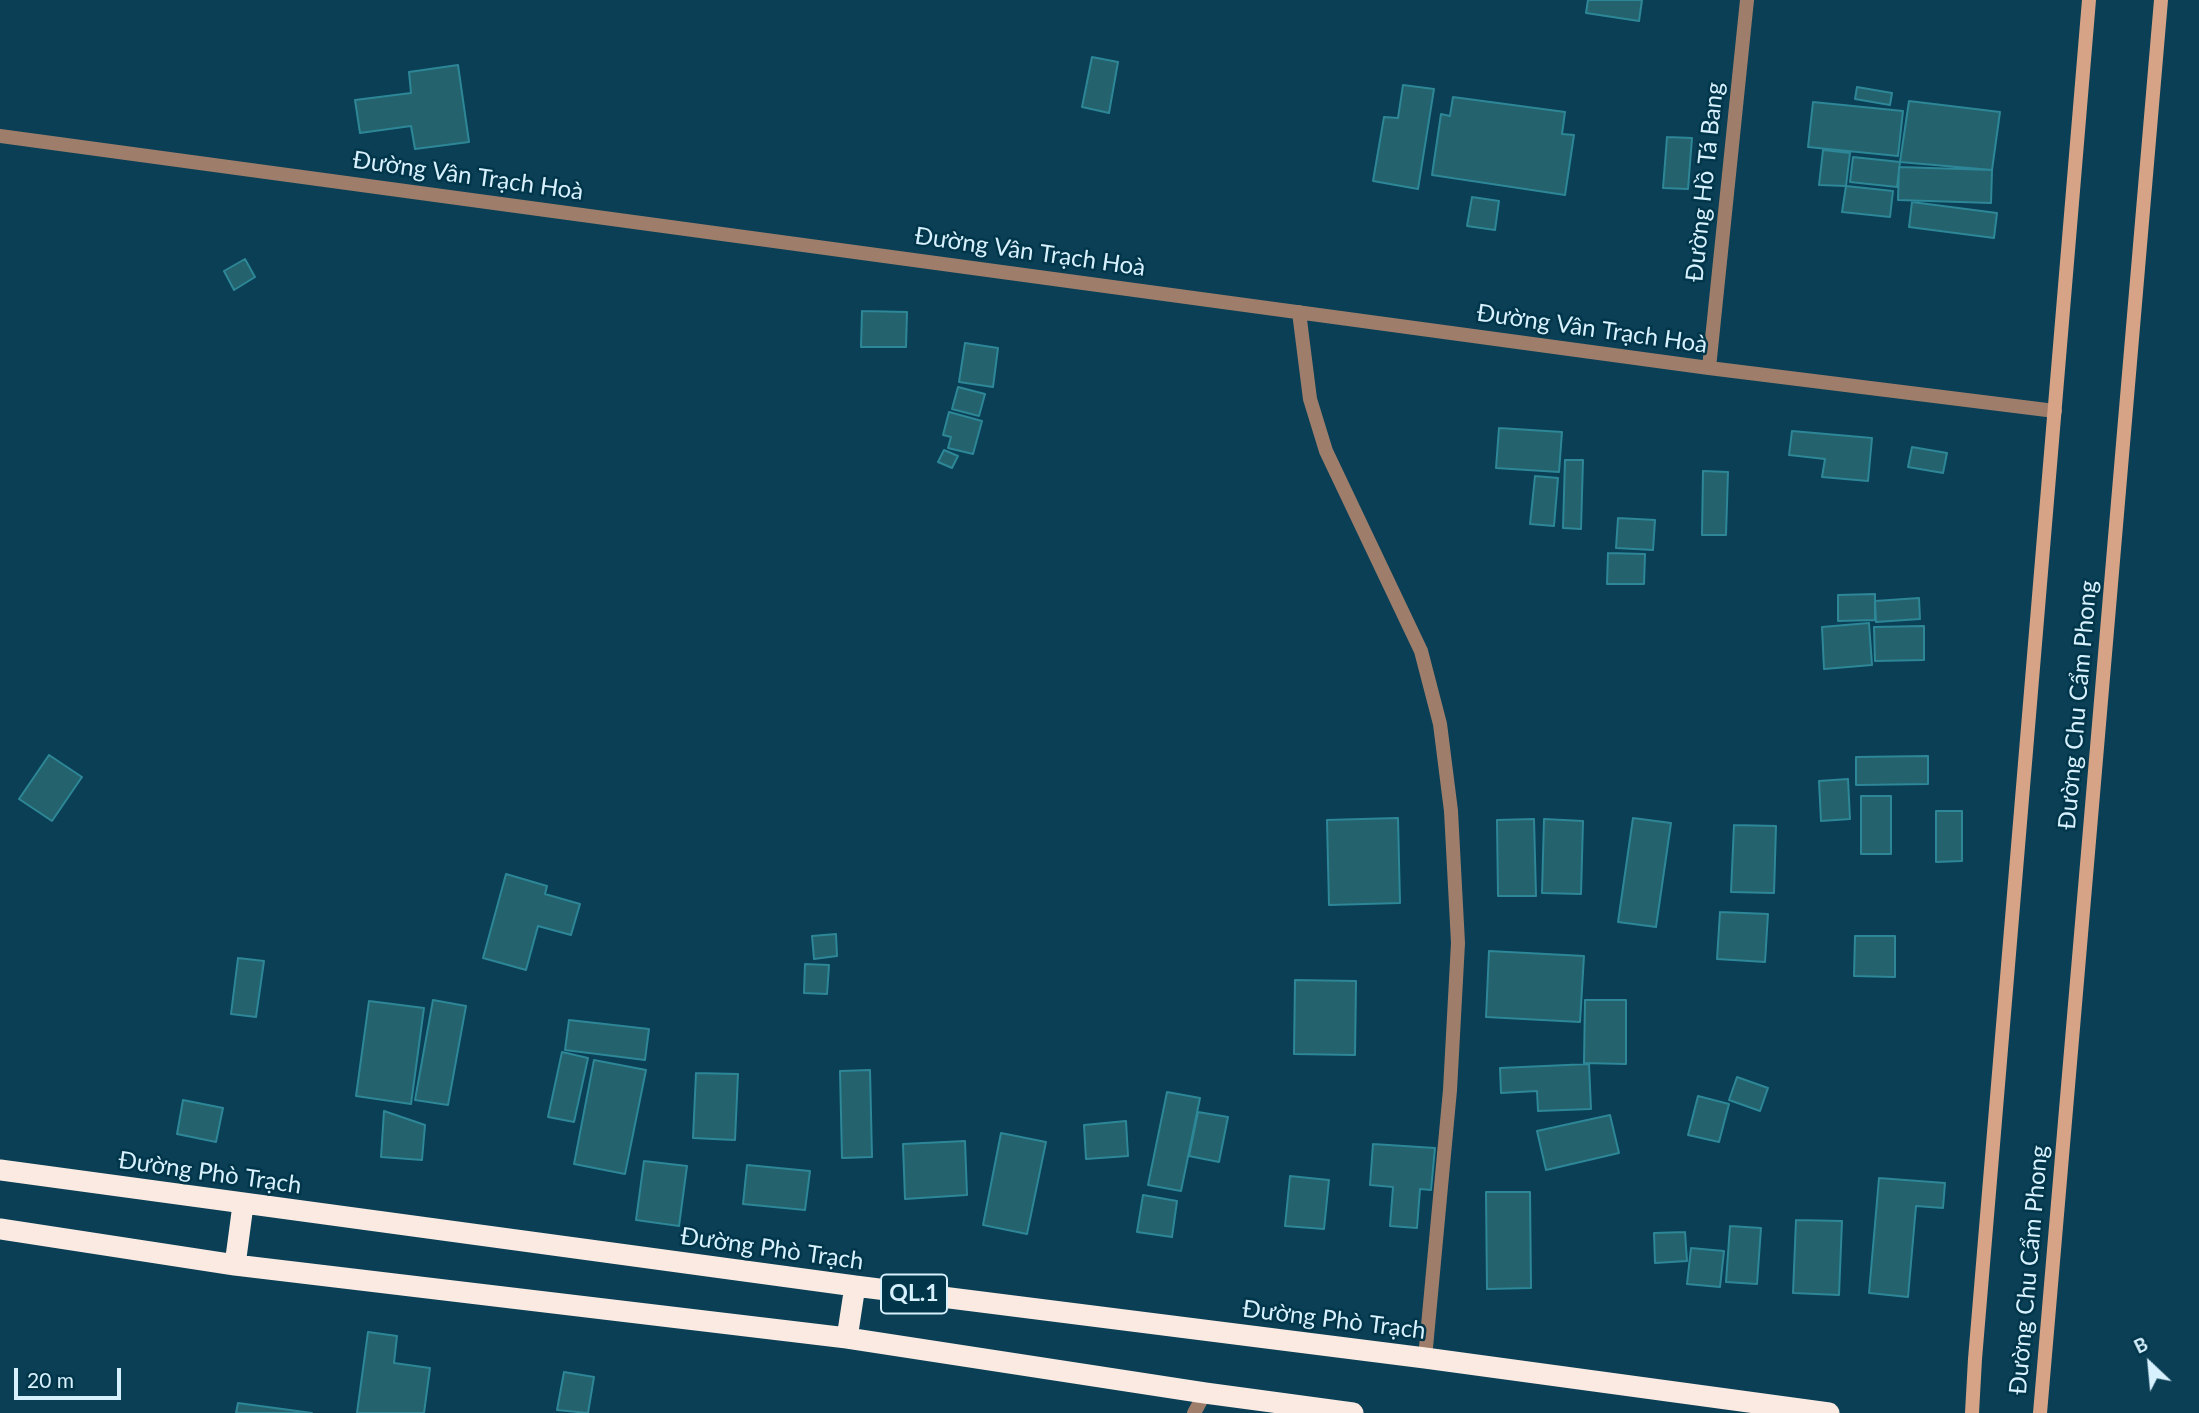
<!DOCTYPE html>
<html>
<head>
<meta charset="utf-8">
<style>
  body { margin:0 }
  #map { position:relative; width:2199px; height:1413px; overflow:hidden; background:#0a3f55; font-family:Lato,sans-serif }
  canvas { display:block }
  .north { position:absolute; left:2115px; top:1329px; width:70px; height:70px; -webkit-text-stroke:5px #00354a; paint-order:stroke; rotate:334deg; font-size:19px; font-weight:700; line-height:28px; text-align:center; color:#d8f1fe }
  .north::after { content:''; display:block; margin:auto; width:24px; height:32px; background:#d8f1fe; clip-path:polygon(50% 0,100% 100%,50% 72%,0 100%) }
  .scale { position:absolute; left:14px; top:1368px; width:107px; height:32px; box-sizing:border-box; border:4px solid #d8f1fe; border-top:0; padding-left:9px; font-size:21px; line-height:24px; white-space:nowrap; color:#d8f1fe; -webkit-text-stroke:5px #00354a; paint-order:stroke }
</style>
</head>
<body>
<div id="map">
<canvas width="2199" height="1413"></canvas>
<div class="north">B</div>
<div class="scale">20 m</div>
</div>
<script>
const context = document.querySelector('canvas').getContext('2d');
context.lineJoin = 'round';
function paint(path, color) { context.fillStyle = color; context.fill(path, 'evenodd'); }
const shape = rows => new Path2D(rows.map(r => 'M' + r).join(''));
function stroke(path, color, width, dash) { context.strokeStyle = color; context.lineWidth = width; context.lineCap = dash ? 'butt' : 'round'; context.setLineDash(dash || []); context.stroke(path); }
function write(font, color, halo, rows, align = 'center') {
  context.font = font + ' Lato,sans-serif'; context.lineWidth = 5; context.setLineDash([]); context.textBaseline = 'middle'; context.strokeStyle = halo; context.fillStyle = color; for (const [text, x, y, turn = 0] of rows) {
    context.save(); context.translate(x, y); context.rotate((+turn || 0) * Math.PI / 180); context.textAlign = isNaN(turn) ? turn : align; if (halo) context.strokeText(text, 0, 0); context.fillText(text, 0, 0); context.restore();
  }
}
const building = shape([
  [1588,0,1642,0,1639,21,1586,13,1588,0],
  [1092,57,1118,62,1109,113,1082,107,1092,57],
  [458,65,469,142,415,149,411,126,360,133,355,100,411,93,409,72,458,65],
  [1403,85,1434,89,1418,189,1373,181,1384,117,1398,118,1403,85],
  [1857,87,1892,93,1890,105,1855,99,1857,87],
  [1453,97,1565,112,1562,134,1574,135,1565,195,1432,175,1441,114,1450,116,1453,97],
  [1909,101,2000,112,1992,170,1900,162,1909,101],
  [1813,102,1903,111,1898,156,1808,147,1813,102],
  [1667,137,1692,138,1688,189,1663,188,1667,137],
  [1823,150,1850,153,1846,186,1819,185,1823,150],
  [1853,157,1900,162,1897,187,1850,182,1853,157],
  [1899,167,1992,170,1991,203,1898,200,1899,167],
  [1846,186,1893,191,1890,217,1842,212,1846,186],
  [1472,197,1499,201,1495,230,1467,226,1472,197],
  [1912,202,1997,213,1994,238,1909,227,1912,202],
  [245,259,255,277,234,290,224,271,245,259],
  [862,311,907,312,906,347,861,347,862,311],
  [965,343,998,348,993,387,959,382,965,343],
  [958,387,985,394,979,416,952,409,958,387],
  [949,412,982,421,973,454,948,448,951,437,943,435,949,412],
  [1499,428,1562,432,1559,472,1496,468,1499,428],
  [1792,431,1872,438,1868,481,1822,477,1825,459,1789,455,1792,431],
  [1912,447,1947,453,1943,473,1908,467,1912,447],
  [944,450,958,456,952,468,938,462,944,450],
  [1565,460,1583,460,1581,529,1563,528,1565,460],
  [1703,471,1728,472,1726,535,1702,535,1703,471],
  [1535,476,1558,478,1554,526,1530,524,1535,476],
  [1618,518,1655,520,1653,550,1616,548,1618,518],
  [1608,553,1645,554,1644,584,1607,584,1608,553],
  [1875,594,1875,620,1838,621,1838,595,1875,594],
  [1919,598,1920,619,1876,622,1875,601,1919,598],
  [1869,623,1872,665,1824,669,1822,627,1869,623],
  [1924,626,1924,660,1875,661,1874,627,1924,626],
  [49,755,82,777,52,821,19,799,49,755],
  [1928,756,1928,784,1856,785,1856,757,1928,756],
  [1848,779,1850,819,1821,821,1819,781,1848,779],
  [1861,796,1891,796,1891,854,1861,854,1861,796],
  [1936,811,1962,811,1962,861,1936,862,1936,811],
  [1398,818,1400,903,1329,905,1327,820,1398,818],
  [1633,818,1671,823,1656,927,1618,922,1633,818],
  [1534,819,1536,896,1498,896,1497,820,1534,819],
  [1544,819,1583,821,1581,894,1542,893,1544,819],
  [1734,825,1776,826,1774,893,1731,892,1734,825],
  [506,874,547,886,545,894,580,904,571,935,538,926,526,970,483,958,506,874],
  [1720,912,1768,914,1765,962,1717,959,1720,912],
  [836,934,837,956,814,959,812,936,836,934],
  [1855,936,1895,936,1895,977,1854,976,1855,936],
  [1489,951,1584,956,1580,1022,1486,1017,1489,951],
  [238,958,264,961,256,1017,231,1014,238,958],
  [805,964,829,965,827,994,804,993,805,964],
  [1295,980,1356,981,1355,1055,1294,1054,1295,980],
  [433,1000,466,1006,448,1105,415,1100,433,1000],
  [1585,1000,1626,1000,1626,1064,1584,1063,1585,1000],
  [369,1001,424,1008,411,1104,356,1096,369,1001],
  [569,1020,649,1029,645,1060,565,1050,569,1020],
  [562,1052,588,1058,574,1122,548,1117,562,1052],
  [594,1060,646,1070,625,1174,574,1164,594,1060],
  [1589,1064,1591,1109,1538,1111,1537,1091,1501,1093,1500,1068,1589,1064],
  [870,1070,872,1157,842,1158,840,1071,870,1070],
  [696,1073,738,1074,735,1140,693,1138,696,1073],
  [1737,1077,1768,1088,1760,1111,1729,1100,1737,1077],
  [1167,1092,1200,1098,1181,1191,1148,1185,1167,1092],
  [1698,1096,1729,1104,1719,1142,1688,1135,1698,1096],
  [183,1100,223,1108,216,1142,177,1134,183,1100],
  [384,1111,425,1125,422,1160,381,1157,384,1111],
  [1198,1112,1228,1117,1219,1162,1189,1156,1198,1112],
  [1610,1115,1619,1153,1546,1170,1537,1131,1610,1115],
  [1126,1121,1128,1156,1086,1159,1084,1125,1126,1121],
  [1001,1133,1046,1142,1027,1234,983,1225,1001,1133],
  [965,1141,967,1195,905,1199,903,1144,965,1141],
  [1373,1144,1435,1148,1431,1190,1420,1189,1417,1228,1390,1226,1393,1187,1370,1185,1373,1144],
  [644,1161,687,1166,679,1226,636,1220,644,1161],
  [747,1165,810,1171,805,1210,743,1204,747,1165],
  [1290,1176,1329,1180,1324,1229,1285,1226,1290,1176],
  [1879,1178,1945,1183,1943,1208,1916,1206,1908,1297,1869,1293,1879,1178],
  [1486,1192,1530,1192,1531,1288,1487,1289,1486,1192],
  [1143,1195,1177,1201,1172,1237,1137,1232,1143,1195],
  [1796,1220,1842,1221,1839,1295,1793,1293,1796,1220],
  [1730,1226,1761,1228,1757,1284,1726,1282,1730,1226],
  [1685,1232,1687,1261,1655,1263,1654,1233,1685,1232],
  [1691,1248,1724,1251,1720,1287,1687,1284,1691,1248],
  [368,1332,397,1336,394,1363,430,1368,424,1413,357,1413,368,1332],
  [564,1372,594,1377,588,1413,557,1410,564,1372],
  [238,1403,312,1413,236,1413,238,1403]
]);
paint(building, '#24626d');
stroke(building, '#2d8797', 2);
stroke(shape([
  [0,136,1709,368,2055,411],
  [1299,312,1310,399,1326,451,1421,651,1440,724,1451,811,1458,943,1450,1090,1425,1358],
  [1709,368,1747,0],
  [1194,1413,1205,1393]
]), '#9e7e6b', 14);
stroke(shape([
  [1972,1413,1975,1359,2089,0],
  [2040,1413,2161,0]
]), '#d6a386', 14);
stroke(shape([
  [0,1170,855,1286,1425,1358,1829,1413],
  [0,1229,235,1265,847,1338,1205,1393,1353,1413],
  [235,1265,243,1205],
  [847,1338,855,1286]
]), '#faeae1', 21);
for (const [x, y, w] of [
  [914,1294,66]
]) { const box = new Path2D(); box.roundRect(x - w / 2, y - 19.5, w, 39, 5); context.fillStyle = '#00354a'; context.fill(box); stroke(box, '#d8f1fe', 2); }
write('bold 23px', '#d8f1fe', null, [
  ["QL.1",914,1294]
]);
write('24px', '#d8f1fe', '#00354a', [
  ["Đường Vân Trạch Hoà",468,176,8],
  ["Đường Hồ Tá Bang",1705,182,-84],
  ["Đường Vân Trạch Hoà",1030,252,8],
  ["Đường Vân Trạch Hoà",1592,329,8],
  ["Đường Chu Cẩm Phong",2078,705,-85],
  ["Đường Phò Trạch",210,1173,8],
  ["Đường Phò Trạch",772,1249,8],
  ["Đường Chu Cẩm Phong",2029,1270,-85],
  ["Đường Phò Trạch",1334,1320,7]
]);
</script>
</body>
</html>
